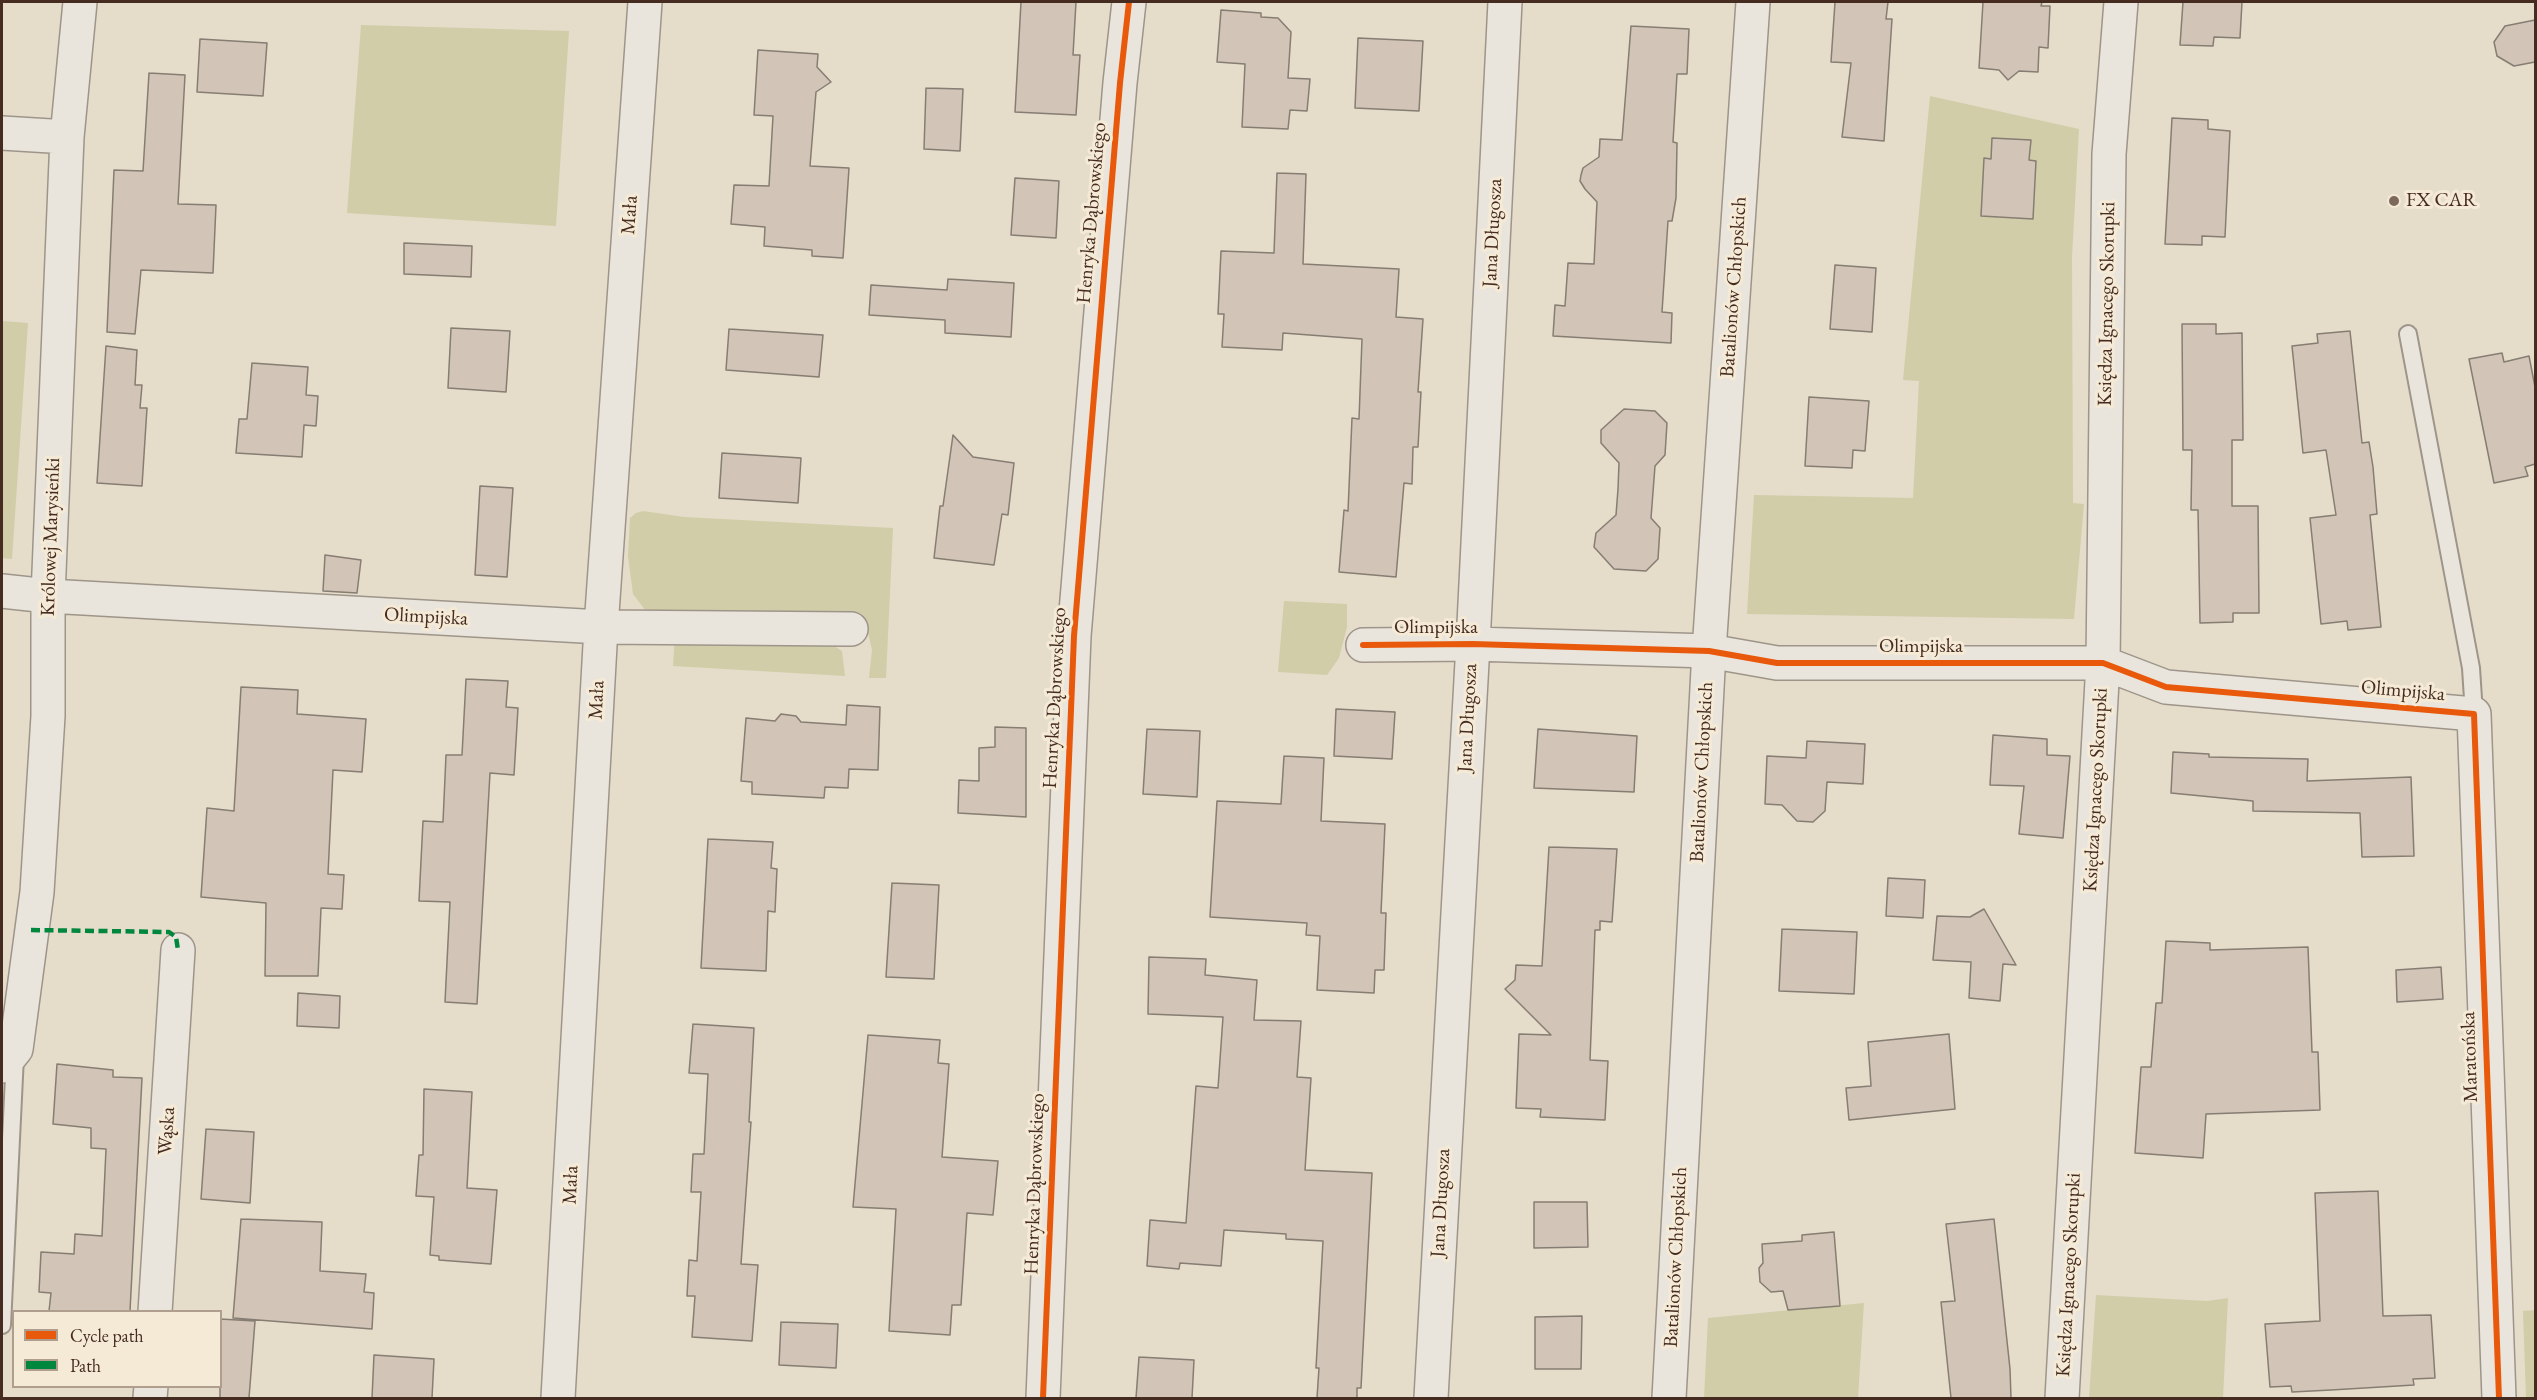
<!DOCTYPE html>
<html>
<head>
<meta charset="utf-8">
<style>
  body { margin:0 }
  #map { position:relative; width:2537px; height:1400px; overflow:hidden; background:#e5dcca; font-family:"EB Garamond",serif }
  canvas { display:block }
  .frame { position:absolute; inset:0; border:3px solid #452b20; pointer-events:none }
  .legend { position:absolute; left:12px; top:1310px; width:210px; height:78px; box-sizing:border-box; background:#f5ead5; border:2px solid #af9e8d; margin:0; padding:8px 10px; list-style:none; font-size:18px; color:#452b20 }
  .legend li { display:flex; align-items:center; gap:12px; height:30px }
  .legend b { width:30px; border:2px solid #af9e8d }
</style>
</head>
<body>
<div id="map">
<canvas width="2537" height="1400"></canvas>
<div class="frame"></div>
<ul class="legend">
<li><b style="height:8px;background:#e8590c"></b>Cycle path</li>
<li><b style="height:8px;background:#00873e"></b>Path</li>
</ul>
</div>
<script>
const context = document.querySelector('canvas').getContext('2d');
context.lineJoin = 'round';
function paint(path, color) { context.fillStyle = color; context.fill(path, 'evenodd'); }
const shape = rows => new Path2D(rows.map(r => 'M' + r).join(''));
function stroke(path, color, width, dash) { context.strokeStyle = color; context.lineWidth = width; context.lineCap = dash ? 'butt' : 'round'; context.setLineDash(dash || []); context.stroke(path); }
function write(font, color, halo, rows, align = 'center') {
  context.font = font + ' "EB Garamond",serif'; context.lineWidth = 6; context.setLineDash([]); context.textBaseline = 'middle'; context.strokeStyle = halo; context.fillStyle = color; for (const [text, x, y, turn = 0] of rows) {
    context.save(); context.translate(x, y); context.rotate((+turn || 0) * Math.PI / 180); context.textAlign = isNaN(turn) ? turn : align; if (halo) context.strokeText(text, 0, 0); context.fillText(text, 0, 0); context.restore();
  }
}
paint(shape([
  [361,25,569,31,556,226,347,213],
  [1930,96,2079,129,2072,257,2073,503,2084,504,2074,619,1747,614,1754,495,1913,498,1919,381,1903,380],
  [2,321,28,323,12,559,2,558],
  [643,511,684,517,893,528,886,678,869,678,872,650,866,624,850,615,648,614,633,594,628,556,630,518,636,513],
  [1284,601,1347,604,1347,627,1339,658,1327,675,1278,672],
  [675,635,831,644,842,651,845,676,673,666],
  [2096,1295,2207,1301,2228,1298,2223,1398,2089,1398],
  [1864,1303,1858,1398,1704,1398,1708,1318],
  [2535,1310,2535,1398,2526,1398,2523,1311]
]), '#d1cda8');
const building = shape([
  [1021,2,1076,2,1073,55,1080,55,1076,115,1015,112,1021,2],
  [1835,2,1888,2,1886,19,1892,19,1884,141,1842,137,1851,63,1831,62,1835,2],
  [1983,2,2042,2,2041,6,2050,6,2048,48,2039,47,2038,72,2019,71,2008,80,1999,70,1979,68,1983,2],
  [2183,2,2242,2,2240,38,2214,37,2213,46,2180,45,2183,2],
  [1221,10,1261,13,1261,17,1278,18,1291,32,1288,78,1310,79,1307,111,1290,110,1288,129,1242,127,1245,64,1217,62,1221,10],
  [2535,20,2535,62,2514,66,2497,56,2494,42,2505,26,2535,20],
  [1631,26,1689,29,1687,74,1677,74,1673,142,1677,143,1676,198,1672,221,1668,221,1662,312,1672,313,1671,343,1553,336,1555,305,1565,306,1568,263,1594,264,1597,202,1585,189,1580,181,1581,175,1583,168,1599,157,1600,139,1622,140,1631,26],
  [1358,38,1423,41,1419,111,1355,108,1358,38],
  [200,39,267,43,263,96,197,92,200,39],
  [758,50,818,54,817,67,831,82,816,92,810,166,849,168,843,258,812,256,812,250,764,246,765,227,731,224,734,185,769,186,773,116,754,115,758,50],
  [149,73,185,75,178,204,216,205,213,273,141,270,135,334,107,332,114,170,143,171,149,73],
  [926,88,963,89,960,151,924,149,926,88],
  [2172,118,2208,120,2208,129,2230,131,2225,237,2202,236,2202,245,2165,244,2172,118],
  [1992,138,2031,140,2029,160,2036,161,2033,219,1981,216,1984,158,1991,159,1992,138],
  [1277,173,1306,174,1303,264,1399,269,1396,317,1423,319,1418,392,1421,392,1418,447,1413,447,1412,484,1404,483,1396,577,1339,572,1344,510,1348,511,1352,418,1359,419,1362,339,1283,333,1282,350,1222,347,1224,314,1218,314,1221,251,1274,253,1277,173],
  [1015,178,1059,181,1056,238,1011,235,1015,178],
  [404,243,472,246,471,277,404,274,404,243],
  [1835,265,1876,268,1872,332,1830,329,1835,265],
  [948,279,1014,283,1011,337,945,333,945,320,869,315,871,285,947,290,948,279],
  [2182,324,2216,324,2216,334,2242,333,2243,440,2232,440,2232,506,2258,506,2259,613,2233,613,2233,622,2200,623,2198,510,2191,510,2192,450,2183,450,2182,324],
  [451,328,510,331,506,392,448,388,451,328],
  [729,329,823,335,819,377,726,370,729,329],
  [2350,331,2362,443,2369,442,2373,467,2377,514,2370,515,2381,627,2348,630,2347,621,2321,624,2310,518,2336,515,2326,450,2303,453,2292,346,2318,343,2317,334,2350,331],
  [106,346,137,350,135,385,142,385,140,408,147,408,142,486,97,483,106,346],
  [2502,353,2504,362,2529,356,2535,387,2535,464,2525,467,2528,476,2494,483,2469,359,2502,353],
  [252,363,308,367,306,395,318,396,316,426,304,425,302,457,236,453,239,419,247,419,252,363],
  [1809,397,1869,401,1865,451,1853,450,1852,468,1805,466,1809,397],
  [1624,409,1655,411,1667,423,1665,455,1655,466,1651,518,1660,528,1658,559,1646,571,1614,569,1594,547,1596,533,1616,515,1618,489,1619,463,1601,443,1601,430,1624,409],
  [953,435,973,457,1014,463,1008,515,1002,514,994,565,934,558,940,506,943,506,953,435],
  [722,453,801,458,798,503,719,498,722,453],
  [480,486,513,488,507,577,475,575,480,486],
  [325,555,361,560,357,593,323,591,325,555],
  [466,679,508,681,506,707,518,708,514,775,490,773,477,1004,445,1002,450,902,419,901,423,821,443,822,446,755,462,755,466,679],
  [241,687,298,690,297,714,366,719,362,772,333,770,328,874,344,875,342,909,321,908,318,976,265,976,266,903,201,897,207,808,234,811,241,687],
  [847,705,880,707,878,770,849,769,848,788,825,787,824,798,752,794,752,782,741,781,746,718,775,721,781,714,796,716,801,722,846,725,847,705],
  [1336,709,1395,712,1392,759,1334,756,1336,709],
  [995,727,1026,728,1026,817,958,813,959,780,979,781,979,748,995,747,995,727],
  [1147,729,1200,731,1197,797,1143,794,1147,729],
  [1538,729,1637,736,1634,792,1534,788,1538,729],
  [1993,735,2047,739,2047,755,2070,756,2063,838,2019,834,2024,786,1990,785,1993,735],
  [1807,741,1865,744,1863,784,1827,782,1825,811,1813,822,1797,821,1782,805,1765,804,1767,756,1806,758,1807,741],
  [2173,752,2209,754,2209,757,2308,759,2307,781,2411,777,2414,856,2362,857,2360,813,2253,811,2253,801,2171,793,2173,752],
  [1284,756,1324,758,1321,821,1385,824,1381,913,1386,913,1384,970,1375,970,1374,993,1317,990,1320,936,1306,935,1307,923,1210,917,1217,801,1281,804,1284,756],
  [708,839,773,842,771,868,777,869,776,890,775,912,768,911,766,971,701,968,708,839],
  [1549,847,1617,849,1612,922,1600,921,1600,930,1595,930,1590,1060,1608,1061,1605,1120,1540,1117,1541,1109,1516,1108,1519,1034,1551,1035,1505,989,1515,980,1516,965,1542,966,1549,847],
  [1888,878,1925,880,1923,918,1886,916,1888,878],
  [892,883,939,885,934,979,886,977,892,883],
  [1984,909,2016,965,2003,964,2000,1001,1969,998,1971,962,1933,960,1937,916,1970,917,1984,909],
  [1782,929,1857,932,1854,994,1779,991,1782,929],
  [2166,941,2210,943,2210,950,2308,947,2312,1052,2318,1052,2320,1110,2206,1114,2203,1158,2135,1153,2141,1067,2151,1067,2156,1003,2162,1003,2166,941],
  [1149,957,1206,959,1205,975,1257,980,1254,1020,1301,1021,1297,1077,1311,1078,1305,1170,1372,1173,1361,1388,1357,1388,1357,1398,1317,1398,1319,1368,1316,1368,1323,1241,1286,1239,1286,1234,1224,1230,1221,1266,1180,1263,1179,1269,1147,1266,1150,1220,1186,1223,1196,1086,1218,1088,1223,1017,1148,1014,1149,957],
  [2441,967,2443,999,2397,1002,2396,970,2441,967],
  [298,993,340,996,339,1028,297,1026,298,993],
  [693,1024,754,1028,749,1122,751,1122,741,1264,758,1265,752,1341,692,1337,695,1296,687,1296,689,1260,697,1261,701,1192,691,1192,693,1154,704,1154,708,1074,689,1073,693,1024],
  [1949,1034,1955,1109,1849,1120,1846,1088,1871,1086,1868,1042,1949,1034],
  [868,1035,940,1040,938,1063,949,1064,942,1157,998,1161,993,1215,967,1213,961,1305,952,1305,950,1335,889,1331,896,1209,853,1207,868,1035],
  [57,1064,113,1070,113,1077,142,1078,130,1311,49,1311,51,1293,39,1292,41,1252,74,1254,75,1234,102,1236,106,1149,91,1148,91,1128,53,1124,57,1064],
  [424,1089,472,1092,467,1188,497,1190,491,1264,439,1260,439,1256,430,1255,434,1197,416,1196,419,1155,423,1155,424,1089],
  [206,1129,254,1132,250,1203,201,1199,206,1129],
  [2378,1191,2383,1316,2431,1315,2435,1378,2413,1379,2414,1385,2331,1390,2292,1392,2291,1386,2270,1387,2265,1324,2320,1321,2315,1193,2378,1191],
  [1534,1202,1587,1202,1588,1247,1534,1248,1534,1202],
  [241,1219,322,1222,320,1271,366,1274,364,1292,374,1293,372,1329,233,1318,241,1219],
  [1994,1219,2010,1369,2011,1398,1951,1398,1941,1302,1955,1301,1946,1224,1994,1219],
  [1834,1232,1840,1306,1788,1310,1783,1291,1771,1292,1760,1282,1759,1268,1763,1263,1762,1244,1802,1241,1802,1235,1834,1232],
  [1582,1316,1581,1369,1535,1369,1535,1317,1582,1316],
  [220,1319,255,1321,249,1398,220,1398,220,1319],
  [781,1322,838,1324,836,1368,779,1365,781,1322],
  [374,1355,434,1359,432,1398,372,1398,374,1355],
  [1139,1357,1194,1360,1192,1398,1136,1398,1139,1357]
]);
paint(building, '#d2c4b7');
stroke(building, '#867d73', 1.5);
const service = shape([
  [2408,334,2471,668,2474,714],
  [2,1325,15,1056]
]);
const minor = shape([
  [2,133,67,137],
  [2,591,48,596,601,627,851,629],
  [1363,645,1473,644,1709,651,1777,663,2103,663,2166,687,2474,714,2499,1398],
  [2,1066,16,1049,37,892,48,716,48,596,67,137,80,2],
  [155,1312,178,950],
  [150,1398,151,1386],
  [558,1398,601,627,645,2],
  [1043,1398,1074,636,1120,83,1129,2],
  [1431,1398,1473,644,1505,2],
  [1669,1398,1709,651,1753,2],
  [2062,1398,2103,663,2109,154,2121,2]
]);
stroke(service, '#9e958a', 20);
stroke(minor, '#9e958a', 36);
stroke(service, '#eae5dc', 16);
stroke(minor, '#eae5dc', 33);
stroke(shape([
  [31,930,169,932,176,937,178,950]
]), '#00873e', 4.5, [9, 4.5]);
stroke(shape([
  [1363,645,1473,644,1709,651,1777,663,2103,663,2166,687,2474,714,2499,1398],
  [1043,1398,1074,636,1120,83,1129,2]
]), '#e8590c', 6);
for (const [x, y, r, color] of [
  [2394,201,6,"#7d695c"]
]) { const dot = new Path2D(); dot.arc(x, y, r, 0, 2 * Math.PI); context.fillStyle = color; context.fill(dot); stroke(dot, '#f5ead5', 2); }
write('20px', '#452b20', '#f5ead5', [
  ["FX CAR",2406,201]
], 'left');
write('20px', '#452b20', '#f5ead5', [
  ["Henryka Dąbrowskiego",1092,213,-85],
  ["Mała",630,215,-86],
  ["Jana Długosza",1493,233,-87],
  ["Batalionów Chłopskich",1734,287,-86],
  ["Księdza Ignacego Skorupki",2107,304,-89],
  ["Królowej Marysieńki",51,537,-88],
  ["Olimpijska",426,617,3],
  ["Olimpijska",1436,628],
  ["Olimpijska",1921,647],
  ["Olimpijska",2403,691,5],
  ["Henryka Dąbrowskiego",1055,698,-87],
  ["Mała",597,700,-87],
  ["Jana Długosza",1468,718,-87],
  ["Batalionów Chłopskich",1702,772,-87],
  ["Księdza Ignacego Skorupki",2096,790,-87],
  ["Maratońska",2470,1057,-92],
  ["Wąska",167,1131,-86],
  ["Henryka Dąbrowskiego",1035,1184,-88],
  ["Mała",571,1185,-87],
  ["Jana Długosza",1441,1203,-87],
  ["Batalionów Chłopskich",1676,1257,-87],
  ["Księdza Ignacego Skorupki",2069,1275,-87]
]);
</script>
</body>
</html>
